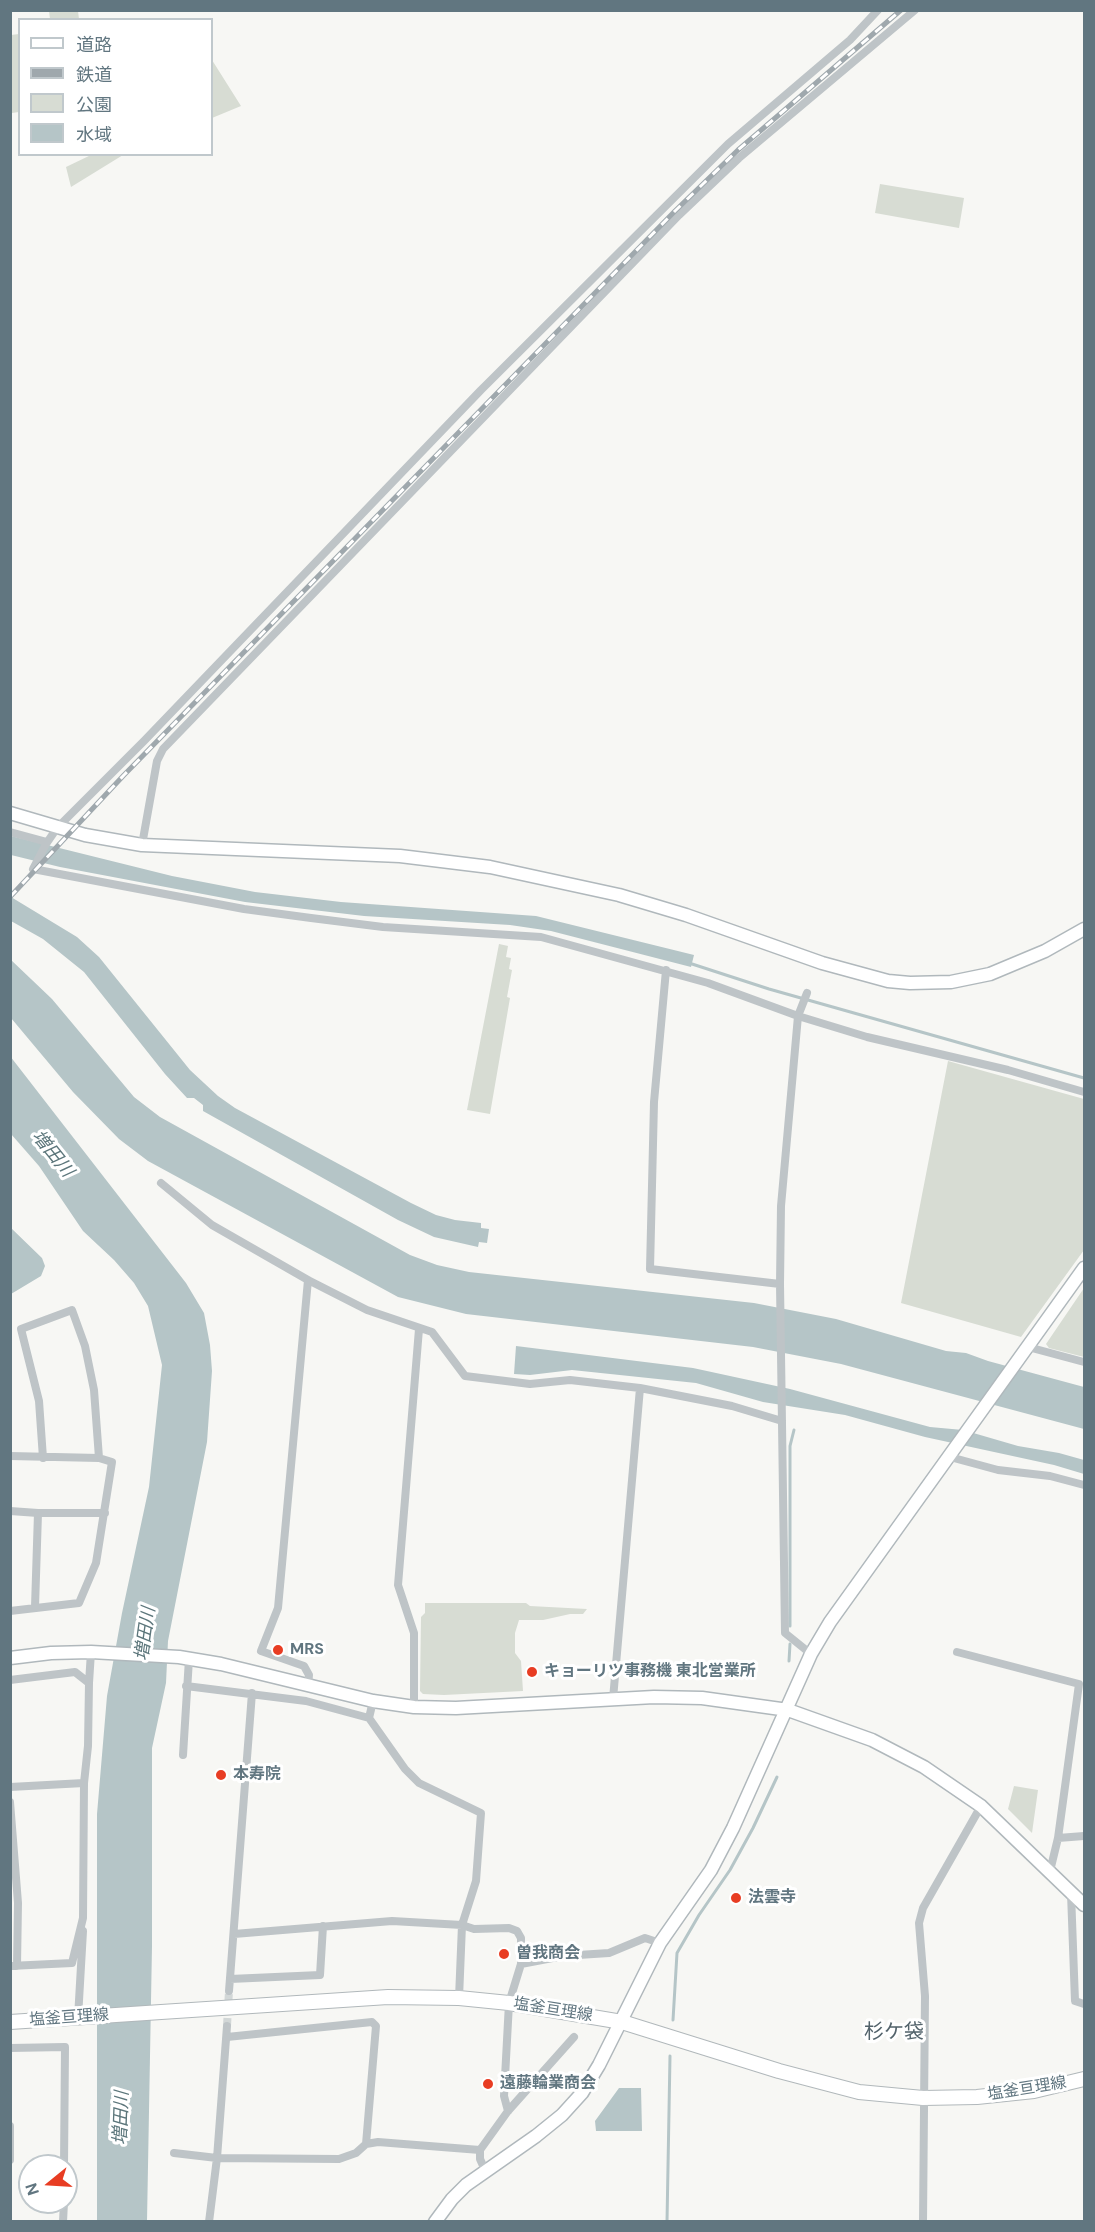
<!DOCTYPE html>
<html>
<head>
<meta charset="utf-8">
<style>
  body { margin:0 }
  #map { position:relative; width:1095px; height:2232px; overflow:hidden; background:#f7f7f4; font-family:"DM Sans","Noto Sans JP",sans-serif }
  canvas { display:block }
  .frame { position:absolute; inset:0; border:12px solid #617680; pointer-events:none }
  .legend { position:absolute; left:18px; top:18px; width:195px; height:138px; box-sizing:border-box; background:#fff; border:2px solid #c0c8cc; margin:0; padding:8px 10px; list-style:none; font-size:18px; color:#617680 }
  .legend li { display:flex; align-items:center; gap:12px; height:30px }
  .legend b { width:30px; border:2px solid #c0c8cc }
  .north { position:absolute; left:18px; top:2154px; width:60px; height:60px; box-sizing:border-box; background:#fff; border:2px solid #c0c8cc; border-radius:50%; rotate:252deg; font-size:16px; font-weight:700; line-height:24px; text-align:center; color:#617680 }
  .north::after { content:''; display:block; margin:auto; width:21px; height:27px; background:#e83d23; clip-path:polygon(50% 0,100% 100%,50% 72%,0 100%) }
</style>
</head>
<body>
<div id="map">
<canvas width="1095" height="2232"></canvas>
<div class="frame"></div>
<ul class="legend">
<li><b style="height:8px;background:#fff"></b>道路</li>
<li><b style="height:8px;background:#9fa8ad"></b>鉄道</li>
<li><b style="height:16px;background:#d7dcd3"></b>公園</li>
<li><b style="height:16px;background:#b5c5c7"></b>水域</li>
</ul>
<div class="north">N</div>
</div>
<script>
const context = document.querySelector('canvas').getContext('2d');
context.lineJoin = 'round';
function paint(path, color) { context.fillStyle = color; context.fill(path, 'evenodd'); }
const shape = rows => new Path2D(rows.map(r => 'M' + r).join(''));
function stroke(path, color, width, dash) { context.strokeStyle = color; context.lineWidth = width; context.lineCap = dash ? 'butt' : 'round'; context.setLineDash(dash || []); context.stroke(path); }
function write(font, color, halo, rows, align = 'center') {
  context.font = font + ' "DM Sans","Noto Sans JP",sans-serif'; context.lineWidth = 6; context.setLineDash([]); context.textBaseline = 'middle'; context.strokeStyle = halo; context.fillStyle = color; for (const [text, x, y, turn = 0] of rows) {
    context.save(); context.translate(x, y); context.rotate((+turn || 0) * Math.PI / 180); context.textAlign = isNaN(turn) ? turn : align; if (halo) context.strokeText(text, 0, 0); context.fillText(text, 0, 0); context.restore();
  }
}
paint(shape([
  [49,11,78,11,79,19,50,19],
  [19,34,19,112,12,113,11,35],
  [212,60,241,106,212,118],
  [93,154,123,155,71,187,66,167],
  [880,184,964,198,959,228,875,213],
  [499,944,508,946,506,957,511,958,509,969,512,970,507,997,510,998,490,1114,467,1110],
  [948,1061,1084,1099,1084,1250,1021,1337,901,1303],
  [1084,1288,1084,1357,1049,1348,1046,1344],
  [425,1603,526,1603,530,1606,587,1609,583,1614,570,1614,543,1620,519,1620,515,1633,515,1653,521,1661,523,1691,444,1695,423,1694,420,1691,421,1617,425,1613],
  [1014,1786,1038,1790,1032,1833,1008,1809]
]), '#d7dcd3');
paint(shape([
  [11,836,172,876,255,892,341,902,536,916,694,955,691,967,551,931,510,925,364,916,245,902,60,867,11,855],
  [11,897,77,937,99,957,190,1070,218,1096,235,1108,411,1203,436,1215,455,1220,481,1223,481,1228,489,1229,487,1243,479,1242,478,1247,434,1237,398,1220,203,1111,203,1105,194,1098,187,1098,165,1074,84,972,43,939,11,921],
  [10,959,52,999,134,1097,160,1117,410,1255,437,1265,469,1272,754,1303,836,1319,946,1351,966,1353,988,1361,1084,1387,1084,1429,841,1364,753,1347,466,1314,398,1297,148,1161,119,1139,73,1092,11,1018],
  [10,1056,186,1283,204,1313,210,1345,212,1371,207,1442,168,1641,166,1683,152,1748,152,1946,147,2221,97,2221,97,1814,107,1696,122,1613,149,1487,162,1365,148,1306,134,1283,114,1260,83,1231,39,1166,11,1134],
  [11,1228,42,1258,45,1266,41,1276,11,1294],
  [516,1346,693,1368,790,1389,930,1427,963,1430,1018,1446,1059,1453,1084,1460,1084,1474,1054,1465,925,1437,845,1415,763,1402,696,1383,572,1370,530,1375,514,1374],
  [619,2088,641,2088,642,2131,596,2131,595,2121]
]), '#b5c5c7');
stroke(shape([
  [689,963,769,989,1084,1078],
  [790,1626,790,1446,794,1430],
  [789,1661,790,1644],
  [673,2020,677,1953,699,1915,730,1870,753,1828,777,1777],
  [667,2222,670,2056]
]), '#b5c5c7', 3);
stroke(shape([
  [227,2026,229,1991]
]), '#d2d7d7', 8, [8, 4]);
const secondary = shape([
  [10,813,85,835,142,845,400,856,490,867,619,895,686,915,822,963,888,981,910,983,951,982,990,974,1045,951,1084,929],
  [10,1658,51,1653,91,1652,179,1657,221,1664,373,1701,414,1707,456,1708,654,1697,702,1698,788,1710,872,1740,924,1767,981,1806,1084,1905],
  [435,2222,452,2199,466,2185,536,2136,562,2115,582,2093,599,2065,660,1943,711,1870,733,1828,811,1654,830,1622,1084,1268]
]);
const primary = shape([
  [10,2022,388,1997,459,1998,509,2003,622,2022,779,2071,859,2092,923,2098,977,2097,1034,2091,1084,2079]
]);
stroke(secondary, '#b0b8bc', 15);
stroke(primary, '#b1b8bb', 16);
stroke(shape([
  [878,10,850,40,728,144,481,390,144,741,57,828,46,844,33,869,244,909,311,918,383,927,541,937,708,983,798,1016,867,1037,1008,1070,1084,1092],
  [10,832,47,842],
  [142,845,157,761,163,749,679,215,739,158,915,10],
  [666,970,654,1102,650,1269,780,1284],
  [807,993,798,1016,781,1206,780,1284,785,1633,811,1654],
  [161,1183,212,1225,308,1280,367,1310,432,1332,465,1376,530,1384,570,1380,640,1388,732,1406,782,1421],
  [308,1280,278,1608,261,1651,304,1666,309,1675,308,1686],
  [1028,1347,1084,1362],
  [10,1456,99,1458],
  [950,1457,998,1470,1050,1476,1084,1485],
  [10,1511,38,1513,35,1607],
  [38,1513,105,1513],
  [10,1611,79,1603,96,1563,112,1462,99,1458,94,1390,85,1346,72,1310,21,1329,39,1401,43,1458],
  [957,1652,1079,1684,1058,1838,1050,1871],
  [10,1680,75,1672,89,1683,88,1746,84,1783],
  [89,1683,91,1652],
  [186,1686,306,1701,369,1718],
  [613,1699,640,1388],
  [373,1701,369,1718,405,1769,419,1783,481,1813,476,1881,462,1925,459,1998],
  [414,1707,414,1633,398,1585,419,1329],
  [183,1755,189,1659],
  [10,1787,84,1783,83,1918,72,1963,10,1966],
  [10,1802,18,1903,17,1966],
  [1058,1838,1084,1836],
  [1071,1893,1075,2001,1084,2004],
  [234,1934,392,1921,462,1925,474,1929,509,1928,517,1931,521,1938,521,1964],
  [230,1979,320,1975,323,1926],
  [229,1991,252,1693],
  [78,2018,83,1931],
  [227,2037,372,2022,376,2026,366,2144],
  [10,2048,65,2047,64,2166],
  [508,2111,504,2096,509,2003,521,1964,563,1956,609,1953,645,1938,660,1943],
  [10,2126,10,2160],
  [174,2153,217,2158,339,2159,356,2153,366,2144,378,2142,480,2150],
  [485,2170,480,2159,480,2150,508,2111,574,2037],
  [63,2222,64,2202],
  [209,2222,217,2158,227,2026],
  [923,2222,925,1996,919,1923,923,1908,981,1806]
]), '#bec4c7', 8);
stroke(secondary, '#fff', 12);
stroke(primary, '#fff', 14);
const rail = shape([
  [10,897,124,775,675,211,738,150,901,10]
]);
stroke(rail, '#9fa8ad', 5);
stroke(rail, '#fff', 3, [9]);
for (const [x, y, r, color] of [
  [278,1650,6,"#e83d23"],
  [532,1672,6,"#e83d23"],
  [221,1775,6,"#e83d23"],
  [736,1898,6,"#e83d23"],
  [504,1954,6,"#e83d23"],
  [488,2084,6,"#e83d23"]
]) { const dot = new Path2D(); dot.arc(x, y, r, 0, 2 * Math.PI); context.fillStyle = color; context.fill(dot); stroke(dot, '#fff', 2); }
write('bold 16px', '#617680', '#fff', [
  ["MRS",290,1650],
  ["キョーリツ事務機 東北営業所",544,1672],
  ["本寿院",233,1775],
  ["法雲寺",748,1898],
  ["曽我商会",516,1954],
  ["遠藤輪業商会",500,2084]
], 'left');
write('16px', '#617680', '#fff', [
  ["塩釜亘理線",553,2010,9],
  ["塩釜亘理線",69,2018,-4],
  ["塩釜亘理線",1027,2089,-9]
]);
write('italic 18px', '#5c767b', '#fff', [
  ["増田川",52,1154,51],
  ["増田川",146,1634,-82],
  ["増田川",122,2118,-88]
]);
write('20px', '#53636b', '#fff', [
  ["杉ケ袋",894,2033]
]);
</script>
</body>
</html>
